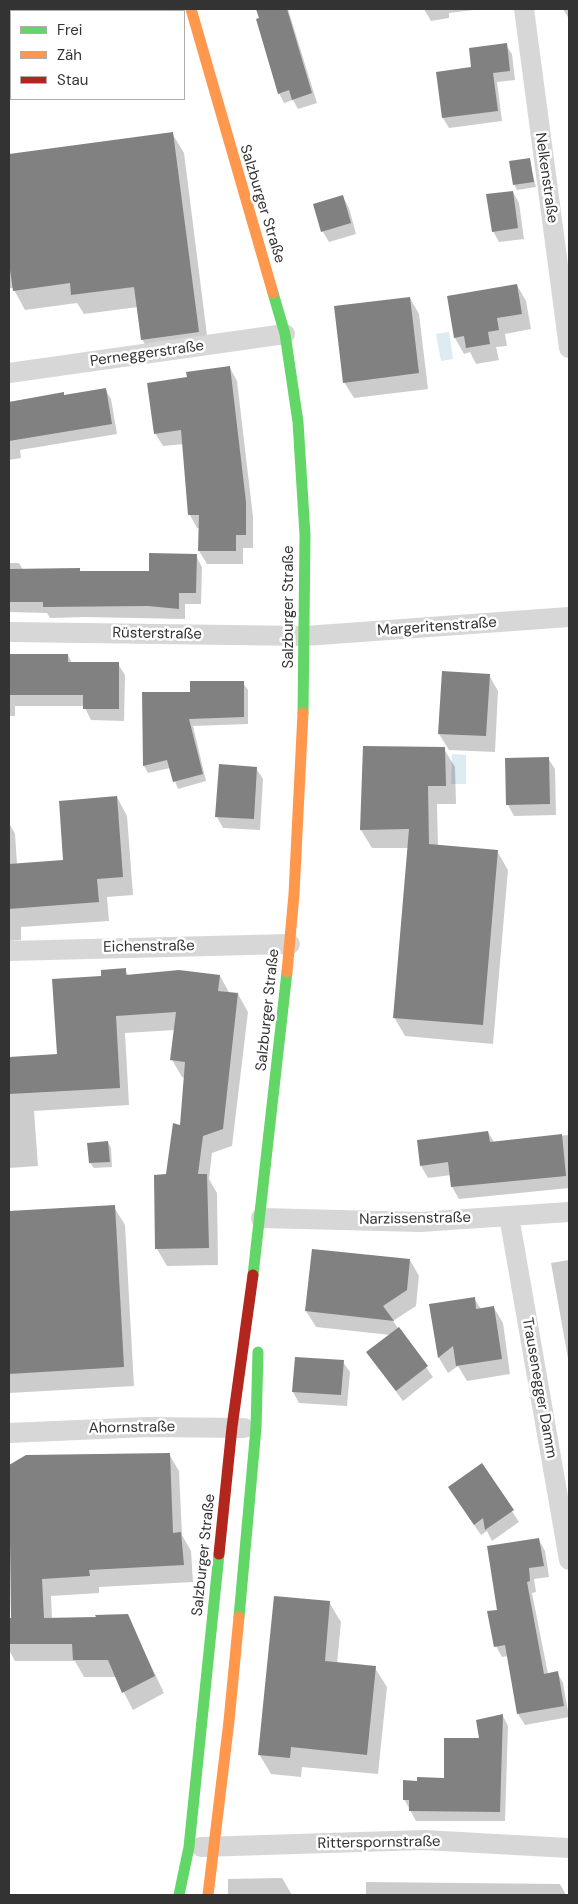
<!DOCTYPE html>
<html>
<head>
<meta charset="utf-8">
<style>
  body { margin:0 }
  #map { position:relative; width:578px; height:1904px; overflow:hidden; background:#fff; font-family:"DM Sans",sans-serif }
  canvas { display:block }
  .frame { position:absolute; inset:0; border:10px solid #333; pointer-events:none }
  .legend { position:absolute; left:10px; top:10px; width:175px; height:90px; box-sizing:border-box; background:#fff; border:1px solid #adadad; margin:0; padding:6px 9px; list-style:none; font-size:15px; color:#333 }
  .legend li { display:flex; align-items:center; gap:10px; height:25px }
  .legend b { width:25px; border:1px solid #adadad }
</style>
</head>
<body>
<div id="map">
<canvas width="578" height="1904"></canvas>
<div class="frame"></div>
<ul class="legend">
<li><b style="height:6px;background:#63d668"></b>Frei</li>
<li><b style="height:6px;background:#ff974d"></b>Zäh</li>
<li><b style="height:6px;background:#b3261e"></b>Stau</li>
</ul>
</div>
<script>
const context = document.querySelector('canvas').getContext('2d');
context.lineJoin = 'round';
function paint(path, color) { context.fillStyle = color; context.fill(path, 'evenodd'); }
const shape = rows => new Path2D(rows.map(r => 'M' + r).join(''));
function stroke(path, color, width, dash) { context.strokeStyle = color; context.lineWidth = width; context.lineCap = dash ? 'butt' : 'round'; context.setLineDash(dash || []); context.stroke(path); }
function write(font, color, halo, rows, align = 'center') {
  context.font = font + ' "DM Sans",sans-serif'; context.lineWidth = 5; context.setLineDash([]); context.textBaseline = 'middle'; context.strokeStyle = halo; context.fillStyle = color; for (const [text, x, y, turn = 0] of rows) {
    context.save(); context.translate(x, y); context.rotate((+turn || 0) * Math.PI / 180); context.textAlign = isNaN(turn) ? turn : align; if (halo) context.strokeText(text, 0, 0); context.fillText(text, 0, 0); context.restore();
  }
}
paint(shape([
  [9,9,59,9,49,11,11,11,11,98,9,99]
]), '#f1f5ed');
paint(shape([
  [449,332,453,359,441,361,436,334],
  [452,754,466,755,466,784,451,784]
]), '#ddebf3');
paint(shape([
  [257,9,288,9,317,103,298,109,293,100,284,103,279,93],
  [424,9,482,9,449,13,449,18,431,21],
  [563,9,569,9,569,19],
  [506,45,512,54,515,80,497,82,502,121,449,128,443,118,437,73,473,68],
  [172,133,184,153,209,351,153,359,142,339,138,307,84,314,77,303,25,310,13,288,9,288,9,155],
  [529,159,536,187,517,190,514,184],
  [513,192,519,203,524,239,499,242,493,231],
  [343,197,349,208,356,234,329,242,323,232],
  [517,285,526,301,531,329,505,334,507,346,496,347,499,360,476,364,470,352,464,354,455,338,448,297],
  [410,298,419,314,428,389,354,398,344,382],
  [230,368,237,381,253,517,253,548,243,548,243,564,207,564,199,551,200,528,197,528,190,515,184,444,163,446,155,433,188,379],
  [105,389,111,399,117,434,20,450,21,458,9,460,9,402,63,393,65,396],
  [196,556,202,567,201,604,185,604,185,619,86,617,50,618,47,613,9,612,9,563,19,563,23,570,150,572],
  [9,654,68,655,72,663,118,664,125,675,124,721,91,720,84,706,15,706,15,716,9,716],
  [489,675,498,691,495,752,449,750,439,734],
  [243,683,248,690,248,724,193,726,206,781,178,789,170,768,148,773,144,766,143,694,191,693],
  [444,749,455,767,456,804,437,804,438,847,497,851,508,870,493,1044,405,1036,394,1017,409,848,372,848,361,830],
  [548,758,555,769,556,815,514,816,508,805],
  [256,768,263,779,260,830,223,828,217,817],
  [117,797,127,816,133,895,107,897,109,921,21,927,21,940,9,941,9,823,15,834,17,864,64,861],
  [125,970,129,976,220,976,230,994,238,994,248,1012,232,1146,212,1153,209,1179,217,1193,218,1265,167,1266,157,1249,168,1176,181,1126,185,1078,182,1077,172,1060,175,1030,125,1033,129,1105,34,1111,38,1166,9,1168,9,1058,58,1055,103,977],
  [568,983,569,983,569,1013,568,1011],
  [488,1132,494,1142,569,1135,569,1188,459,1199,452,1187,451,1175,428,1178,421,1166],
  [108,1142,111,1148,112,1167,94,1168,90,1163,89,1144],
  [114,1207,125,1225,134,1386,9,1393,9,1213],
  [410,1260,419,1276,416,1306,393,1321,433,1377,403,1401,367,1353,391,1335,316,1327,306,1311],
  [569,1260,569,1364,551,1263],
  [474,1298,481,1309,494,1308,503,1323,510,1374,467,1381,458,1366,448,1373,439,1358,431,1305],
  [343,1362,350,1372,347,1406,299,1403,293,1392],
  [169,1454,179,1471,182,1535,191,1551,193,1582,99,1587,99,1593,51,1596,52,1619,97,1618,127,1615,164,1693,133,1710,116,1677,84,1677,75,1661,15,1661,9,1650,9,1619,12,1619,9,1466,26,1456],
  [482,1465,519,1522,492,1541,487,1531,481,1535,449,1488],
  [539,1540,545,1551,549,1577,534,1579,536,1592,532,1593,548,1674,557,1672,563,1683,569,1717,525,1725,518,1714,508,1656,502,1657,496,1646,498,1611],
  [329,1602,341,1622,337,1664,375,1668,387,1687,378,1774,302,1767,301,1777,271,1774,259,1754],
  [503,1716,508,1726,505,1821,416,1821,404,1799,446,1779],
  [282,1878,292,1895,228,1895,228,1879],
  [366,1882,560,1884,566,1895,366,1895]
]), '#0003');
paint(shape([
  [256,9,287,9,312,93,292,100,289,90,278,94,256,19,259,18],
  [507,43,510,71,493,73,498,111,442,118,436,72,471,67,469,48],
  [173,132,199,332,141,340,134,287,71,295,70,283,13,291,9,263,9,154],
  [530,158,534,182,513,185,509,161],
  [513,191,518,228,492,232,486,194],
  [343,195,351,223,321,232,313,204],
  [517,284,522,314,497,318,499,330,488,332,490,344,466,348,464,336,454,338,447,296],
  [410,297,419,373,343,383,334,306],
  [230,366,246,502,246,535,236,535,236,551,198,551,199,515,188,515,181,430,154,434,147,383,187,377,186,372],
  [106,388,112,424,9,441,9,402,64,392,64,395],
  [149,553,197,554,196,593,179,593,179,609,148,606,43,607,43,602,9,602,9,569,80,568,80,571,149,571],
  [9,654,68,654,68,662,119,662,119,709,83,709,83,695,9,695],
  [442,671,490,674,486,736,438,734],
  [190,681,244,681,244,717,189,719,203,774,173,782,167,760,143,766,142,692,190,692],
  [363,746,445,747,446,786,428,786,429,844,498,850,483,1025,393,1018,409,829,360,830],
  [549,757,550,804,506,805,505,758],
  [219,764,257,767,254,819,215,817],
  [117,796,123,877,97,879,99,902,9,909,9,864,63,860,59,801],
  [126,968,126,975,179,970,220,975,218,991,238,993,223,1129,203,1136,198,1174,207,1174,209,1248,155,1249,154,1175,166,1174,173,1123,180,1125,185,1062,170,1060,176,1012,116,1016,120,1088,9,1094,9,1057,57,1054,52,979,101,976,101,970],
  [488,1131,490,1142,562,1134,566,1176,451,1187,448,1162,420,1166,417,1140],
  [108,1141,110,1162,89,1163,87,1143],
  [115,1205,124,1367,9,1374,9,1211],
  [312,1249,410,1259,407,1290,383,1306,394,1321,305,1311],
  [475,1297,476,1309,494,1306,502,1359,456,1366,453,1346,438,1358,429,1304],
  [399,1327,428,1366,396,1391,366,1352],
  [295,1357,344,1360,341,1395,292,1392],
  [170,1453,173,1533,181,1532,184,1565,89,1570,90,1576,42,1579,44,1618,96,1617,95,1615,128,1614,155,1676,122,1693,108,1660,73,1660,72,1644,9,1644,9,1618,11,1618,9,1465,26,1455],
  [482,1463,514,1510,485,1530,483,1518,474,1525,448,1487],
  [539,1538,544,1566,529,1568,530,1581,527,1582,544,1674,558,1671,564,1706,517,1714,505,1645,494,1647,487,1611,497,1610,487,1546],
  [274,1596,330,1601,325,1661,376,1666,367,1755,291,1747,290,1758,258,1755],
  [503,1714,500,1812,409,1811,409,1800,403,1800,403,1780,417,1781,417,1777,444,1778,444,1738,479,1738,476,1720]
]), '#818181');
stroke(shape([
  [524,9,569,348],
  [9,373,285,334],
  [9,632,305,636,569,617],
  [9,951,290,944],
  [509,1216,569,1560],
  [261,1218,420,1222,569,1212],
  [9,1433,147,1427,244,1428],
  [201,1847,424,1840,569,1848]
]), '#d7d7d7', 20);
stroke(shape([
  [273,293,285,334,298,422,305,535,303,713],
  [253,1275,287,972],
  [239,1617,256,1428,258,1352],
  [179,1895,189,1847,219,1554]
]), '#63d668', 11);
stroke(shape([
  [191,9,273,293],
  [287,972,294,894,303,713],
  [208,1895,229,1721,239,1617]
]), '#ff974d', 11);
stroke(shape([
  [219,1554,232,1427,253,1275]
]), '#b3261e', 11);
write('15px', '#333', '#fff', [
  ["Nelkenstraße",546,178,82],
  ["Salzburger Straße",262,204,73],
  ["Perneggerstraße",147,354,-8],
  ["Salzburger Straße",289,607,-90],
  ["Margeritenstraße",437,627,-4],
  ["Rüsterstraße",157,634,1],
  ["Eichenstraße",149,947,-1],
  ["Salzburger Straße",268,1010,-84],
  ["Narzissenstraße",415,1219,-1],
  ["Trausenegger Damm",539,1388,80],
  ["Ahornstraße",132,1428,-1],
  ["Salzburger Straße",204,1555,-84],
  ["Ritterspornstraße",379,1843,-1]
]);
</script>
</body>
</html>
